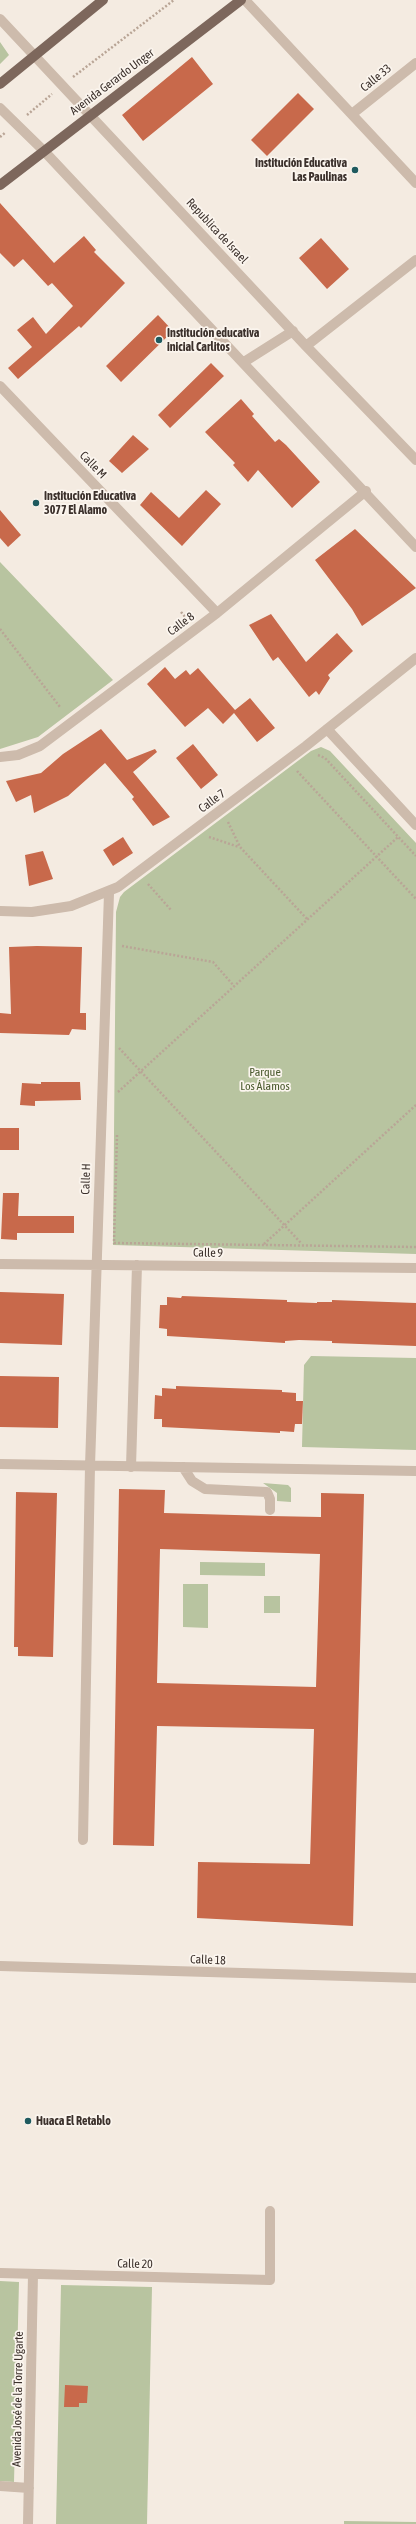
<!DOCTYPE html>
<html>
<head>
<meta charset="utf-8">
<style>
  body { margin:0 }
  canvas { display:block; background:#f4ebe1 }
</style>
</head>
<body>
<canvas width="416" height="2524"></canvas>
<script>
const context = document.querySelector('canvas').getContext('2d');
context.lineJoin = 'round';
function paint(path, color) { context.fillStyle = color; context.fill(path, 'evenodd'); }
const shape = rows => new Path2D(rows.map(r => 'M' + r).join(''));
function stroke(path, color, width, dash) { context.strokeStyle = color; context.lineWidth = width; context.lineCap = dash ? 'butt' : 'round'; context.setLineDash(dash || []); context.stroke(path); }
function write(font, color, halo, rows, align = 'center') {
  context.font = font + ' "Asap Condensed",sans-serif'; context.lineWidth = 3.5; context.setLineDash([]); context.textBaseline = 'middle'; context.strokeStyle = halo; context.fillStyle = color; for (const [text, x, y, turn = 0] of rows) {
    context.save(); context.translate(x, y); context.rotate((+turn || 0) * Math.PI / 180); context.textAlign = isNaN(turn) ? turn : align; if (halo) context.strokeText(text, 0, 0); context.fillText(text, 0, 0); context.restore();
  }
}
paint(shape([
  [0,42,9,55,0,64],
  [0,562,113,680,38,737,0,749],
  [321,747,330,751,416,843,416,1254,113,1245,116,912,120,897,124,892,311,751],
  [311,1356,416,1358,416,1450,302,1447,304,1365],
  [263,1483,288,1485,291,1488,291,1502,277,1501,277,1493],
  [200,1562,265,1563,265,1576,200,1575],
  [183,1584,208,1584,208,1628,183,1627],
  [264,1596,280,1596,280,1613,264,1613],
  [0,2281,19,2282,14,2482,0,2481],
  [61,2285,152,2287,147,2524,56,2524],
  [344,2521,416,2522,416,2524,344,2524]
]), '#b8c4a0');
paint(shape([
  [192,57,213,84,143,141,122,115],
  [298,93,314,109,267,156,251,140],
  [0,203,54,263,84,236,96,250,94,252,125,283,81,328,79,326,18,379,8,368,32,347,17,330,33,317,46,334,73,306,52,283,48,286,23,259,14,267,0,253],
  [321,238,349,269,327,289,299,258],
  [158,315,173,331,121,382,106,366],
  [211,363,224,376,170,428,158,415],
  [241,399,254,414,252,416,275,442,279,439,286,445,320,482,292,508,258,470,248,482,233,465,235,463,205,432],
  [133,435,149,449,122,473,109,461],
  [206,490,221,504,182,546,140,505,151,492,179,518],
  [0,510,21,535,8,547,0,538],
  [355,529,416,588,362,626,352,609,315,560],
  [271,614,306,662,337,633,353,651,328,675,330,678,319,695,316,691,309,697,278,657,273,661,249,625],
  [165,667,175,679,186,670,190,675,198,668,235,710,250,698,275,728,257,742,234,713,223,724,208,708,185,727,147,684],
  [101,729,127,760,155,749,157,752,133,772,170,817,153,826,132,799,134,797,105,763,68,796,34,813,31,795,16,802,6,781,41,773,63,754],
  [193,744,218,775,201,789,176,758],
  [123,837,133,853,113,866,103,850],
  [43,851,53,879,29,886,25,855],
  [37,946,82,947,80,1013,86,1013,86,1030,72,1029,69,1035,0,1033,0,1013,11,1014,9,947],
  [41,1082,80,1082,81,1100,35,1101,35,1106,20,1105,22,1083,41,1084],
  [0,1128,19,1128,19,1150,0,1150],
  [3,1193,19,1193,18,1216,74,1216,74,1233,17,1233,17,1240,1,1239],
  [0,1292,64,1294,62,1345,0,1343],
  [182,1296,287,1300,287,1302,317,1303,317,1302,332,1302,332,1300,416,1303,416,1346,332,1343,332,1341,299,1340,285,1341,285,1343,167,1336,167,1329,159,1328,160,1305,167,1305,167,1297,181,1298],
  [0,1376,59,1377,58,1428,0,1427],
  [176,1386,282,1390,282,1392,296,1393,296,1401,303,1401,302,1424,295,1424,294,1432,280,1431,280,1433,162,1427,162,1419,154,1419,155,1395,162,1396,162,1388,176,1389],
  [119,1489,165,1490,164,1513,270,1516,321,1517,321,1493,364,1494,353,1926,197,1918,198,1862,310,1864,314,1729,157,1726,154,1846,113,1845],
  [160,1549,320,1554,316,1687,157,1683],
  [16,1492,57,1493,53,1657,18,1656,18,1647,14,1647],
  [65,2385,88,2386,87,2403,79,2403,79,2407,64,2407]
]), '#c8694b');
stroke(shape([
  [73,77,174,0],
  [27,115,52,94],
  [0,137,6,132],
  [181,612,186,618],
  [0,629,60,707],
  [318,755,325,758,416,856],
  [297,771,416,899],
  [228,822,240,847,307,919],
  [209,837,239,847],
  [148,884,171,910],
  [122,946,213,962,234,986],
  [119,1048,301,1243],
  [118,1092,398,837],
  [117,1135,114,1243,416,1247],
  [264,1244,416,1105]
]), '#b9a596', 2.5, [2, 2]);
stroke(shape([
  [245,0,416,183],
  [0,19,306,346,416,460],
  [0,108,44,151,416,547],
  [352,114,416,63],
  [306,346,416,260],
  [244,362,293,331],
  [0,386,217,613],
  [327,729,416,825],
  [0,757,18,755,40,746,217,613,366,491],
  [0,911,32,912,71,906,118,887,306,746,416,658],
  [0,1264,416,1268],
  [0,1464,416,1471],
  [131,1467,137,1265],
  [183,1467,192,1481,205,1489,267,1492,270,1499,270,1510],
  [83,1840,90,1466,109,893],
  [0,1966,416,1978],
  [0,2273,270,2280,270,2211],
  [0,2486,29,2488],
  [28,2524,33,2274]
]), '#cdbbac', 10);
stroke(shape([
  [0,84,103,0],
  [0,185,241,0]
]), '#7d675c', 10);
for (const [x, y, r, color] of [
  [355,170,4,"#1f5a5e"],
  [159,340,4,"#1f5a5e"],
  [36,503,4,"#1f5a5e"],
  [28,2121,4,"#1f5a5e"]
]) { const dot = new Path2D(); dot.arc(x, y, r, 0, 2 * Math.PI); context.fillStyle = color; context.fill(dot); stroke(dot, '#fbf5ee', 1.5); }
write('12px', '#3b302b', '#fbf5ee', [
  ["Calle 33",376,78,-39],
  ["Avenida Gerardo Unger",112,82,-37],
  ["Republica de Israel",217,231,47],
  ["Calle M",93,465,46],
  ["Calle 8",181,624,-37],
  ["Calle 7",212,801,-37],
  ["Calle H",86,1179,-88],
  ["Calle 9",208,1253,1],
  ["Calle 18",208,1960,2],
  ["Calle 20",135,2264,1],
  ["Avenida José de la Torre Ugarte",18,2399,-89]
]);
write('bold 12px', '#3b302b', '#fbf5ee', [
  ["Institución Educativa",347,163,"right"],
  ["Las Paulinas",347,177,"right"],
  ["Institución educativa",167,333],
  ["inicial Carlitos",167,347],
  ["Institución Educativa",44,496],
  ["3077 El Alamo",44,510],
  ["Huaca El Retablo",36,2121]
], 'left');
write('12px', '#4a5a2e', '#fbf5ee', [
  ["Parque",265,1072],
  ["Los Álamos",265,1086]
]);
</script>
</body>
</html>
